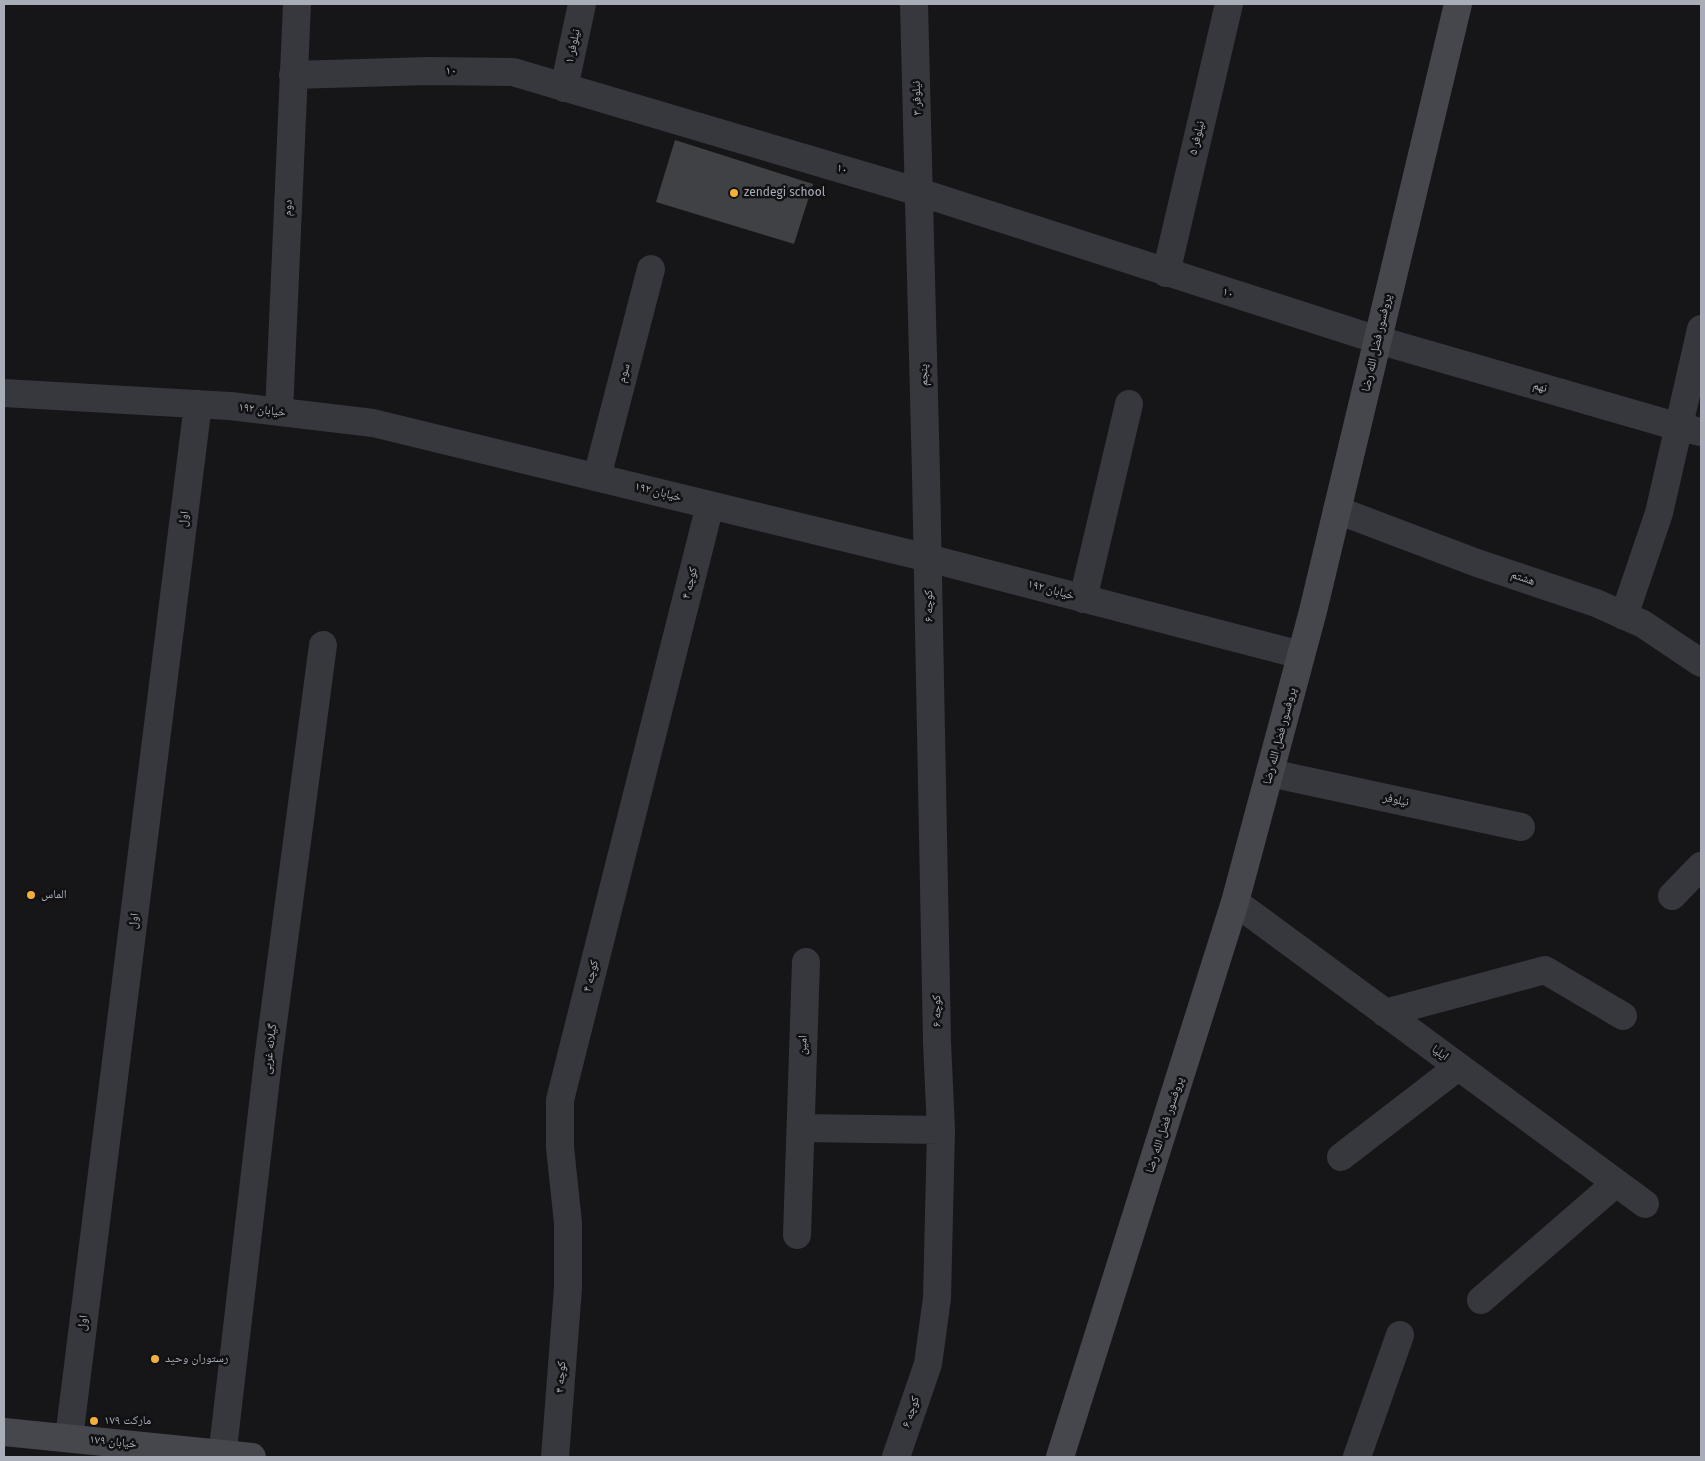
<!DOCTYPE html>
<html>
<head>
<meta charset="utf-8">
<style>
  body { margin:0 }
  #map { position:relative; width:1705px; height:1461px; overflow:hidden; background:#161618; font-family:"Fira Sans",sans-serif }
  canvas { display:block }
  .frame { position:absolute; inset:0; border:5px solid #a8adb8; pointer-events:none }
</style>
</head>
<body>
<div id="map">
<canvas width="1705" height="1461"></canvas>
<div class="frame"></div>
</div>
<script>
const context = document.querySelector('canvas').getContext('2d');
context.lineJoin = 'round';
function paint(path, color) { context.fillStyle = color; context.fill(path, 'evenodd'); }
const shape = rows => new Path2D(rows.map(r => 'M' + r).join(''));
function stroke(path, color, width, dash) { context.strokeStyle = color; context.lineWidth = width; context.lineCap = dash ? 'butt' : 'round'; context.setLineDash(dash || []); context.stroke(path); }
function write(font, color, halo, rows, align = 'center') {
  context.font = font + ' "Fira Sans","Noto Naskh Arabic",sans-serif'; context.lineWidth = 5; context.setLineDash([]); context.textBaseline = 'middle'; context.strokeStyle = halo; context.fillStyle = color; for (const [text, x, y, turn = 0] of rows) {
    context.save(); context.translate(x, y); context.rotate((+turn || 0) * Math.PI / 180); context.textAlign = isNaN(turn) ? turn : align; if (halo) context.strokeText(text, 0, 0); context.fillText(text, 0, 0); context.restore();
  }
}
paint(shape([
  [675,140,813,184,794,244,656,202]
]), '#404145');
stroke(shape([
  [293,75,428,71,513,72,919,192,1378,340,1679,427,1701,432],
  [564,88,582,4],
  [1166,273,1229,4],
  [4,393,230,406,373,423,928,558,1301,655],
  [279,412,297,4],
  [597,477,651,269],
  [1337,510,1477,563,1596,603,1643,624,1701,663],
  [1083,599,1129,404],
  [1624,616,1659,513,1701,329],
  [1270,773,1521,827],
  [1672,896,1701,866],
  [1235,902,1645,1204],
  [1385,1013,1545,970,1623,1016],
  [801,1128,941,1130],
  [1341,1157,1458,1067],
  [797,1235,806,962],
  [1481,1300,1616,1183],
  [69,1438,198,404],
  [222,1457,268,1061,323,645],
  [555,1457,568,1288,568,1223,560,1147,560,1100,710,505],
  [896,1457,928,1364,937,1298,941,1130,937,1042,926,474,914,4],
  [1357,1457,1400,1335]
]), '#37383d', 28);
stroke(shape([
  [4,1432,252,1457],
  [1060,1457,1235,902,1313,611,1458,4]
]), '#45474d', 28);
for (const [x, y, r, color] of [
  [734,193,5,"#f2b134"],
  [31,895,5,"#f2b134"],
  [155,1359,5,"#f2b134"],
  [94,1421,5,"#f2b134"]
]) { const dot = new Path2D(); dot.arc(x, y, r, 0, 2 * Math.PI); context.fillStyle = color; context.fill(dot); stroke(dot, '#111113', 2); }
write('12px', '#a8adb8', '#111113', [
  ["نیلوفر ۱",573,46,-78],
  ["۱۰",451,71,1],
  ["نیلوفر ۳",917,98,-92],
  ["نیلوفر ۵",1197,138,-77],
  ["۱۰",842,169,16],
  ["دوم",288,208,-88],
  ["۱۰",1228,293,18],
  ["پروفسور فضل الله رضا",1377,343,-77],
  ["سوم",624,373,-75],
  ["پنجم",924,375,-91],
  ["نهم",1540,387,16],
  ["خیابان ۱۹۲",262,410,7],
  ["خیابان ۱۹۲",658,492,14],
  ["اول",184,519,-83],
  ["هشتم",1523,578,19],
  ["کوچه ۴",690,583,-76],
  ["خیابان ۱۹۲",1051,590,15],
  ["کوچه ۶",929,606,-91],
  ["پروفسور فضل الله رضا",1280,736,-75],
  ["نیلوفر",1396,800,12],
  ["اول",134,921,-83],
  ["کوچه ۴",591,976,-76],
  ["کوچه ۶",937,1011,-91],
  ["امین",803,1045,-88],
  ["گیلانه غربی",270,1049,-83],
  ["ایلیا",1440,1053,36],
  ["پروفسور فضل الله رضا",1165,1125,-72],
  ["اول",83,1323,-83],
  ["کوچه ۴",561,1377,-86],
  ["کوچه ۶",911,1412,-71],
  ["خیابان ۱۷۹",113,1442,6]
]);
write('12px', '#a8adb8', '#111113', [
  ["zendegi school",744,193],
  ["الماس",41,895],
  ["رستوران وحید",165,1359],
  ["۱۷۹ مارکت",104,1421]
], 'left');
</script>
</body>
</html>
